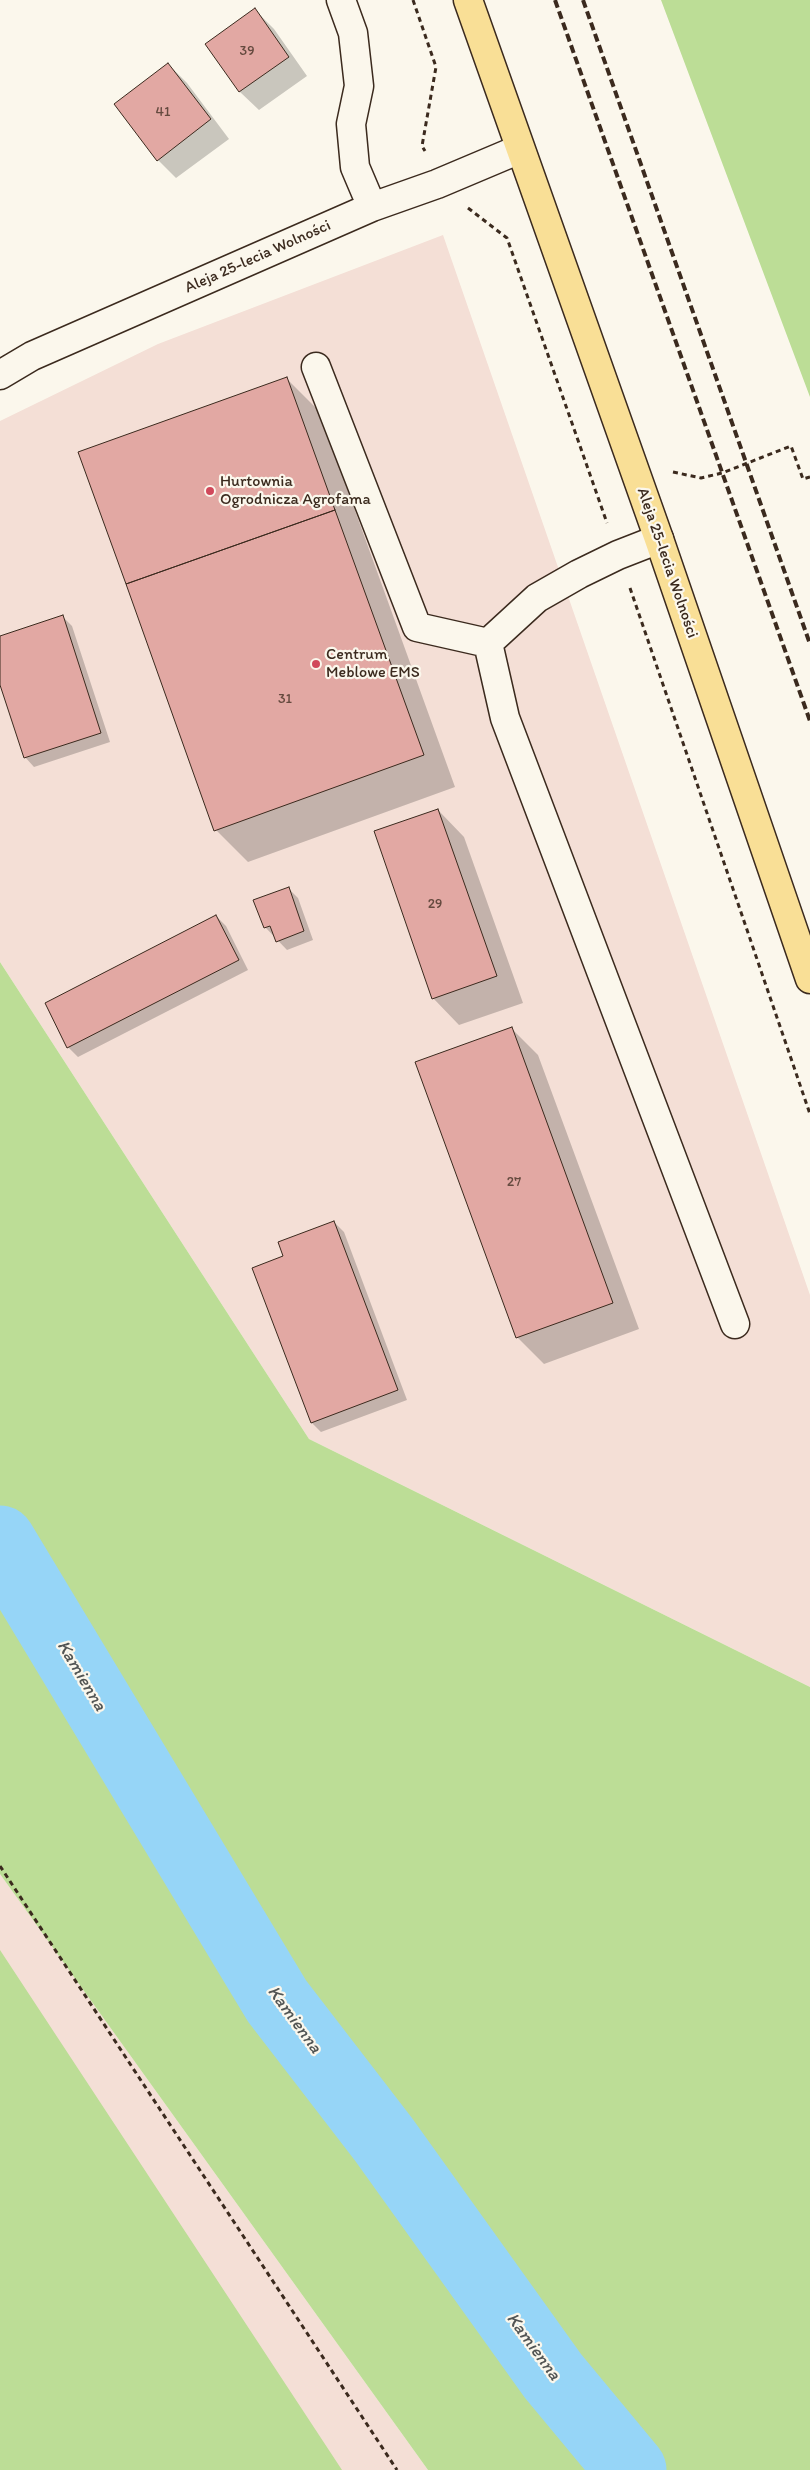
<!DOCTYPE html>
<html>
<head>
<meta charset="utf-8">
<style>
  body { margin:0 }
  canvas { display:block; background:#fbf7ec }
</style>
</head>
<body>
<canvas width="810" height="2470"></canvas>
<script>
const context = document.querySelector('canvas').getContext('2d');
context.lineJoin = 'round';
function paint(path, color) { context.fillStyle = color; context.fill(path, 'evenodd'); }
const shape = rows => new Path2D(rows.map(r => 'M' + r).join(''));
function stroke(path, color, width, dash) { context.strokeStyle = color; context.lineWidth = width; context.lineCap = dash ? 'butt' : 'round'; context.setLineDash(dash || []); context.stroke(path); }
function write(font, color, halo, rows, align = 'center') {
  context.font = font + ' Itim,sans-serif'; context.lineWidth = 4.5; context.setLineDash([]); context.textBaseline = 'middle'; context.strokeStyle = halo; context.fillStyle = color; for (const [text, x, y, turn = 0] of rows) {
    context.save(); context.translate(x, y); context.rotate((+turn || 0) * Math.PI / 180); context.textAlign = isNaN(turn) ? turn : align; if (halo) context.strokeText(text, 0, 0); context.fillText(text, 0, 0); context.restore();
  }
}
paint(shape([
  [443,235,810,1295,810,1687,309,1439,0,962,0,421,158,344],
  [0,1874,428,2470,0,2470]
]), '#f4dfd6');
paint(shape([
  [661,0,810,0,810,397],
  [0,962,309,1439,810,1687,810,2470,428,2470,0,1874],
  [0,1950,342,2470,0,2470]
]), '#bcdd96');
paint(shape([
  [255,10,274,29,307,76,259,110,240,92,206,45],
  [168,64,187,83,229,139,176,178,158,160],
  [287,379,319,411,455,787,248,862,216,830],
  [63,617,72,626,110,742,34,767,25,757,0,681,0,637],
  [438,810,464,837,523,1003,459,1025,433,998],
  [288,888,298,898,313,940,287,950,265,927],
  [216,916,226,926,248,970,78,1057,68,1047],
  [511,1028,538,1055,639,1329,544,1364,517,1337],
  [334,1222,344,1232,407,1400,321,1432,312,1423,254,1269,285,1257]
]), '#0003');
stroke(shape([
  [0,1541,277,2001,384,2140,553,2376,631,2470]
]), '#96d5f7', 71);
const building = shape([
  [255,8,289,57,239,92,205,44,255,8],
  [168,63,211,119,157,161,114,104,168,63],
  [287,377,335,510,126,584,78,452,287,377],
  [335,510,424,755,214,831,126,584,335,510],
  [63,615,101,733,24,758,0,685,0,636,63,615],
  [438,809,497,976,432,999,374,831,438,809],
  [289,887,304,931,276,942,270,926,264,928,253,900,289,887],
  [216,915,239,960,67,1048,45,1003,216,915],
  [512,1027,613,1303,516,1338,415,1062,512,1027],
  [334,1221,398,1390,311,1423,252,1268,283,1256,278,1242,334,1221]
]);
paint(building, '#e2a8a3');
stroke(building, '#3b2a1e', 1);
const minor = shape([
  [341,0,353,33,359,86,351,124,355,167,372,207],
  [316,367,417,627,488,643],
  [0,375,32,356,372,207,437,184,520,149],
  [659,539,618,555,579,574,537,598,488,643,505,718,735,1324]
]);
const major = shape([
  [468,0,659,539,810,979]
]);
stroke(minor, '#3b2a1e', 31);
stroke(major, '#3b2a1e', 31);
stroke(shape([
  [413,0,436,67,422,146,425,151],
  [468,208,507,238,607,523],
  [673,472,701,478,722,473,791,446,803,479,810,477],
  [630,588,810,1114],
  [0,1866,397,2470]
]), '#3b2a1e', 3, [5, 4]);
stroke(minor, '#fbf7ec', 28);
stroke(major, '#f9df96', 28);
stroke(shape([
  [555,0,810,721],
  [583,0,810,644]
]), '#3b2a1e', 4, [8, 4]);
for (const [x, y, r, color] of [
  [210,491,5,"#d1495b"],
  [316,664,5,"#d1495b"]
]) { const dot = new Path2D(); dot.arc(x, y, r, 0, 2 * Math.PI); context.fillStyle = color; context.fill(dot); stroke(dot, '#fbf7ec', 2); }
write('14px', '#654a3f', null, [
  ["39",247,51],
  ["41",163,112],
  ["31",285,699],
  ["29",435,904],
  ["27",514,1182]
]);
write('16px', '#3b2a1e', '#fbf7ec', [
  ["Aleja 25-lecia Wolności",258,257,-24],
  ["Aleja 25-lecia Wolności",667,563,71]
]);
write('16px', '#3b2a1e', '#fbf7ec', [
  ["Hurtownia",220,482],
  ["Ogrodnicza Agrofama",220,500],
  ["Centrum",326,655],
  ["Meblowe EMS",326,673]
], 'left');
write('italic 18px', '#525554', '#fbf7ec', [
  ["Kamienna",81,1676,59],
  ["Kamienna",294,2020,54],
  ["Kamienna",533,2347,54]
]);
</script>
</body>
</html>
